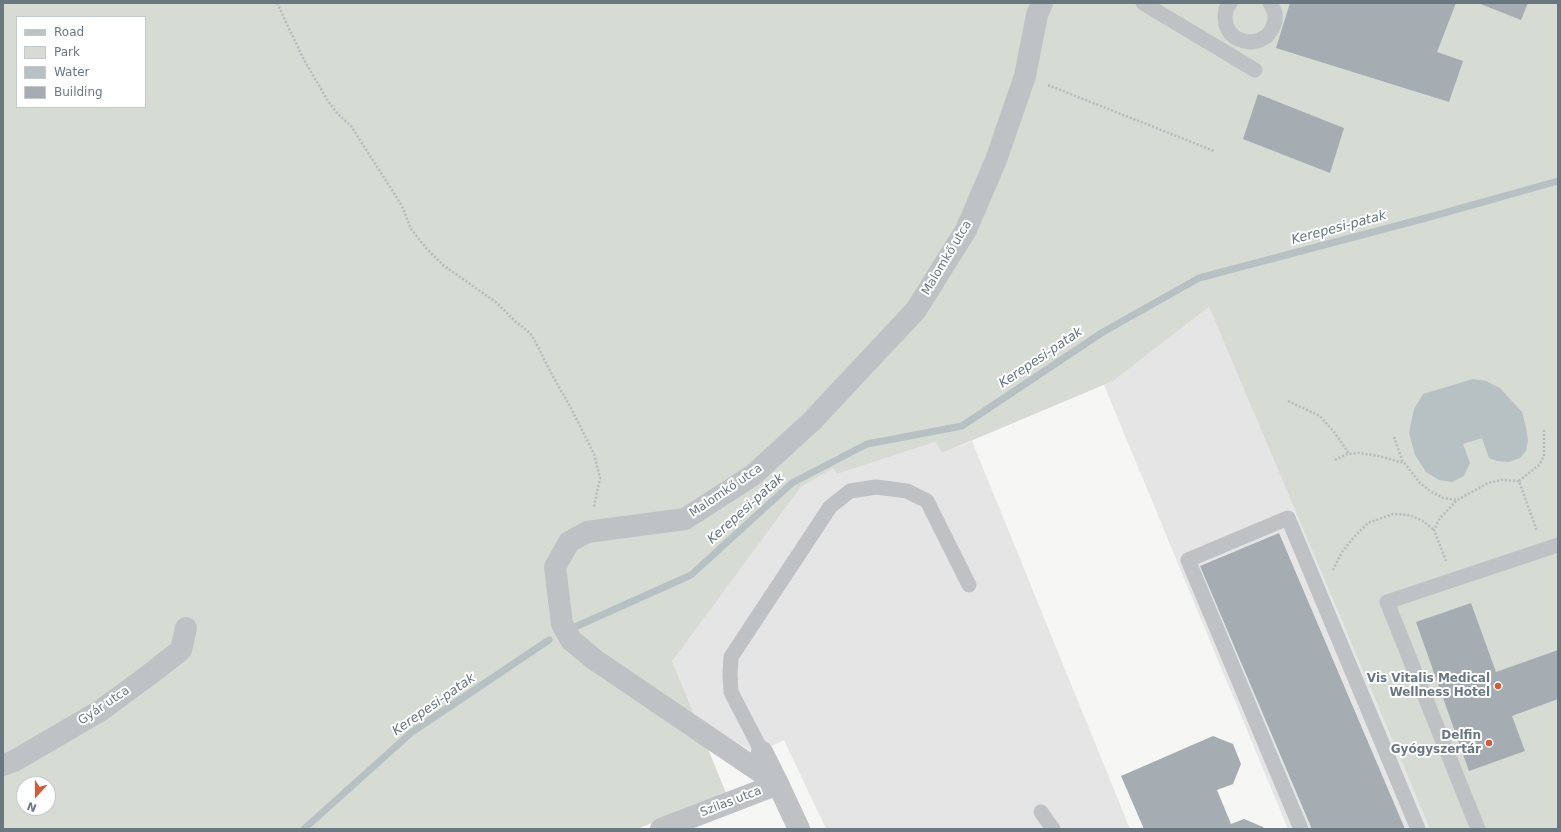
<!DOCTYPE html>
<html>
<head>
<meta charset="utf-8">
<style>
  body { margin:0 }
  #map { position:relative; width:1561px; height:832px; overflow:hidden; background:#f6f6f4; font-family:"DejaVu Sans",sans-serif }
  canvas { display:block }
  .frame { position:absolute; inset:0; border:4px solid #697781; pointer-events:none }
  .legend { position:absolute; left:16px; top:16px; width:130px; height:92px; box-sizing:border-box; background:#fff; border:1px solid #c3c9cd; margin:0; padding:5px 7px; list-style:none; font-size:12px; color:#697781 }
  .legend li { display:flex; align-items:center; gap:8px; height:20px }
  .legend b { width:20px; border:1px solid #c3c9cd }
  .north { position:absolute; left:16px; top:776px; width:40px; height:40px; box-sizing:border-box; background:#fff; border:1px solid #c3c9cd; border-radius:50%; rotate:201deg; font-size:11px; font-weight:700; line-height:16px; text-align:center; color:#697781 }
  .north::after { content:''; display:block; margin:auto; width:14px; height:18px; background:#cd5e3d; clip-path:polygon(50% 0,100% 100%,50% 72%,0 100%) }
</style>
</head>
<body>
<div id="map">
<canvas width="1561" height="832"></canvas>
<div class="frame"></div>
<ul class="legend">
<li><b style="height:5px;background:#bec2c5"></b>Road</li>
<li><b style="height:11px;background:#d6dbd3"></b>Park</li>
<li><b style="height:11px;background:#b7c1c4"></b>Water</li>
<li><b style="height:11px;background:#a6adb2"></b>Building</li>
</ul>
<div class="north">N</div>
</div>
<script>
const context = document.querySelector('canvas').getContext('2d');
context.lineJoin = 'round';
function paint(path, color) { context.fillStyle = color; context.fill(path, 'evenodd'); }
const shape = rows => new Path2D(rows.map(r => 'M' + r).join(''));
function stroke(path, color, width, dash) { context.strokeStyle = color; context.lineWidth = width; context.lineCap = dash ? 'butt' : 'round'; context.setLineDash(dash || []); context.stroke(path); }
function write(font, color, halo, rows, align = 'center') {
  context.font = font + ' "DejaVu Sans",sans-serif'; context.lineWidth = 4; context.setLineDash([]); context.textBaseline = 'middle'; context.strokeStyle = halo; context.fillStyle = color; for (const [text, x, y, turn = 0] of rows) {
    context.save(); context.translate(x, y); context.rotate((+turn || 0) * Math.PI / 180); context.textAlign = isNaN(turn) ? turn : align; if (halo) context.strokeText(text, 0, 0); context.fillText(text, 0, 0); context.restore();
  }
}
paint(shape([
  [1209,307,1430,829,1288,829,1104,385,1113,381],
  [972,441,1130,829,826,829,784,740,756,754,694,716,671,661,801,487,833,468,837,474,935,442,942,453]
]), '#e4e5e4');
paint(shape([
  [3,3,1558,3,1558,829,1430,829,1209,307,1113,381,942,453,935,442,837,474,833,468,801,487,672,661,726,793,637,829,3,829],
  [17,17,145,17,145,107,17,107],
  [24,784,48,784,48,808,24,808]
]), '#d6dbd3');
paint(shape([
  [1473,379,1486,381,1500,388,1522,412,1526,427,1528,440,1526,451,1520,458,1509,462,1497,461,1489,458,1482,438,1463,444,1470,463,1464,476,1452,482,1439,480,1426,472,1415,455,1409,433,1414,409,1423,394]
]), '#b7c1c4');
stroke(shape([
  [575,627,691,575,792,483,867,444,962,426,1103,332,1199,278,1426,218,1558,181],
  [304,829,412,732,549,640]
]), '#b7c1c4', 7);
paint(shape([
  [1290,3,1456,3,1437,52,1463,61,1449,102,1276,48],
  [1478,3,1528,3,1521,20],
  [1258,94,1344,128,1330,173,1243,139],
  [1279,533,1405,829,1310,829,1311,827,1200,566],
  [1471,603,1496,672,1558,650,1558,699,1512,716,1525,751,1469,771,1416,622],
  [1213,736,1233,744,1241,764,1233,784,1217,790,1231,824,1244,819,1263,827,1264,829,1144,829,1121,776]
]), '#a6adb2');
stroke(shape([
  [277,3,304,60,328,101,338,114,351,126,385,179,402,206,411,229,426,248,443,265,497,303,515,321,530,333,536,343,551,373,571,408,594,454,600,478,594,507],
  [1048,85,1214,151],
  [1288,401,1320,416,1335,433,1349,454],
  [1394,437,1402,460,1420,483,1430,491,1443,498,1457,500],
  [1335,460,1347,454,1359,453,1379,456,1404,463],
  [1519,481,1539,465,1544,456,1544,429],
  [1446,561,1434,530,1440,518,1457,500,1488,483,1501,480,1519,481,1537,531],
  [1333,570,1342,552,1354,537,1368,523,1393,514,1410,515,1423,521,1434,530]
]), '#b8bbbd', 2.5, [2, 2]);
stroke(shape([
  [1143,3,1255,70],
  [1230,3,1226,9,1225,17,1226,25,1230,33,1236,38,1244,41,1252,42,1260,40,1267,36,1272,29,1275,21,1275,13,1270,3],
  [762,752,731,692,730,675,731,657,830,507,850,491,876,487,907,491,927,501,969,585],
  [1041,812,1053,829],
  [1301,829,1188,560,1288,518,1418,829],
  [1478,829,1387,602,1558,545]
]), '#bec2c5', 15);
stroke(shape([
  [762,752,778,784,799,829],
  [3,765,14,761,100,711,149,675,181,650,186,628],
  [778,784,595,660,571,640,562,624,555,567,569,542,587,532,685,519,753,475,812,421,916,310,966,230,996,160,1025,76,1037,15,1042,3],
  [661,829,778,784]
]), '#bec2c5', 22);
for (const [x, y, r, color] of [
  [1498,686,4,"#cd5e3d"],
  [1489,743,4,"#cd5e3d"]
]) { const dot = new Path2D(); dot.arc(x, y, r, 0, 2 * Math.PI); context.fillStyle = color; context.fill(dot); stroke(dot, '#fff', 1.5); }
write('12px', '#697781', '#fff', [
  ["Malomkő utca",947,258,-59],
  ["Malomkő utca",726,491,-34],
  ["Gyár utca",104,706,-34],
  ["Szilas utca",731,802,-21]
]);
write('bold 12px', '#697781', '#fff', [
  ["Vis Vitalis Medical",1490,679],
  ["Wellness Hotel",1490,693],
  ["Delfin",1481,736],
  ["Gyógyszertár",1481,750]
], 'right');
write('italic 13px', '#65777d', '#fff', [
  ["Kerepesi-patak",1339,228,-15],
  ["Kerepesi-patak",1041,358,-34],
  ["Kerepesi-patak",746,509,-42],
  ["Kerepesi-patak",434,705,-35]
]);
</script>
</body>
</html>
